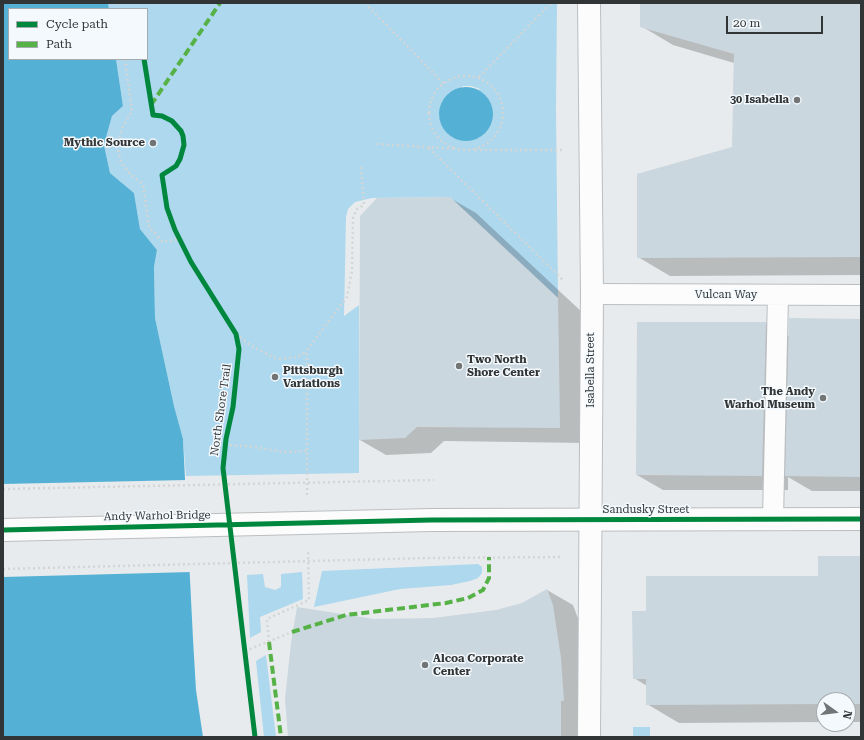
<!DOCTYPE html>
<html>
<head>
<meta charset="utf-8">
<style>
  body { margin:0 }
  #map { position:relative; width:864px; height:740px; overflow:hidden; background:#e8ebed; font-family:"Roboto Serif",serif }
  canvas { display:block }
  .frame { position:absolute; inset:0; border:4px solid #323536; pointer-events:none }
  .legend { position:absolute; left:8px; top:8px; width:140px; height:52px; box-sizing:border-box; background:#f3f9fd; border:1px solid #a6abad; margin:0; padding:5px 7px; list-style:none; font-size:12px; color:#323536 }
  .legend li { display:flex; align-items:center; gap:8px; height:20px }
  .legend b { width:20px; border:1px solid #a6abad }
  .north { position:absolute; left:816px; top:692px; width:40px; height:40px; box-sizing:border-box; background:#f3f9fd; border:1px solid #a6abad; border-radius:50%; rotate:104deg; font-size:11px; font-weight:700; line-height:16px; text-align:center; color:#323536 }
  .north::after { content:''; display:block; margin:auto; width:14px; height:18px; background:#727576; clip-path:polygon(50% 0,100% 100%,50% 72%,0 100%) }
  .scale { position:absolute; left:726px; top:16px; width:97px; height:18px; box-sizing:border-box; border:2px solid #323536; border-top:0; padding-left:5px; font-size:12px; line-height:14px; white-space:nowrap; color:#323536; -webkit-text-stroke:3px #f3f9fd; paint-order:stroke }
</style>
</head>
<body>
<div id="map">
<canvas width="864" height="740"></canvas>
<div class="frame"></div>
<ul class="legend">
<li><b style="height:5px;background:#00873e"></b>Cycle path</li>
<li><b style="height:5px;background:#56b246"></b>Path</li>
</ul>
<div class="north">N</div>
<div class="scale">20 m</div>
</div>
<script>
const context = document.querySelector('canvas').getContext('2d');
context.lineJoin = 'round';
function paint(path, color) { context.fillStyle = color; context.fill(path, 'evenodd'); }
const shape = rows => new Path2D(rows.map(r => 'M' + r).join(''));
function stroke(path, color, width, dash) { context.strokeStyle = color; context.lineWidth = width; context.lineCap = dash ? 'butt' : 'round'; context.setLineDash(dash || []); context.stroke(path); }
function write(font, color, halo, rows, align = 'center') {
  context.font = font + ' "Roboto Serif",serif'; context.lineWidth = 3; context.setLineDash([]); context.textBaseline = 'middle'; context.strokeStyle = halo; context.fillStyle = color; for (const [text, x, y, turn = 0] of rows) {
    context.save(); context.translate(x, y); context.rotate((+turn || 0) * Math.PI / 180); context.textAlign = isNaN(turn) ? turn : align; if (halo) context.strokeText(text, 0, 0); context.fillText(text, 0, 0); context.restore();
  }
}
paint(shape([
  [108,3,557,3,556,109,558,298,450,197,372,198,355,202,348,209,346,217,344,316,359,305,359,473,186,476,183,439,174,406,155,318,154,267,157,250,140,229,134,193,110,173,104,145,112,116,123,106,116,59,147,59,147,9,109,9],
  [463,86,471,86,480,89,439,118,442,101],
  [478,564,482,567,482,573,478,578,470,581,451,585,400,589,314,607,322,571],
  [302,572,303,599,260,617,261,632,250,638,247,575,263,574,265,587,275,590,281,587,281,574],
  [266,655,276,737,264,737,256,661],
  [633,727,650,727,650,737,633,737]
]), '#add8ee');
paint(shape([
  [3,3,108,3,109,9,9,9,9,59,116,59,123,106,112,116,104,145,110,173,134,193,140,229,157,250,154,267,155,318,174,406,183,439,193,639,196,690,203,737,3,737],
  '439 114a27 27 0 1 1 54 0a27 27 0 1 1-54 0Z'
]), '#54b1d5');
paint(shape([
  [187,480,191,572,3,577,3,484]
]), '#e8ebed');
paint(shape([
  [641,3,861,3,861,275,670,276,638,257,733,147,734,63,673,45,641,26],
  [450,198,476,213,584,314,586,443,444,441,431,453,386,455,360,440,361,217],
  [861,320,861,491,812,491,788,477,788,490,663,490,637,475,766,323,790,337],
  [861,557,861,722,848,722,848,700,824,700,824,722,679,723,647,704,647,686,634,678,647,612,819,577],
  [547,590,573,605,579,621,582,641,587,737,290,737,374,620,433,619,496,611,522,604]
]), '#0003');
paint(shape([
  [640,3,861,3,861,257,637,258,637,174,732,147,734,54,640,27],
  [450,197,558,298,560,428,417,427,405,438,359,440,360,216,377,198],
  [789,318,861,319,861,477,785,476],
  [637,322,766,322,762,476,636,475],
  [818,556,861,556,861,704,848,704,848,700,824,700,824,704,646,705,646,679,633,679,632,611,646,611,646,576,818,576],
  [547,589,553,605,561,658,564,701,561,701,561,737,288,737,285,699,291,643,297,607,374,619,433,618,496,610,522,603]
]), '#cad7de');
const lane = shape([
  [592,294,861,295],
  [773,519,778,295]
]);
const street = shape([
  [589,737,592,294,589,3]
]);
const secondary = shape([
  [431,520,861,519]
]);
stroke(lane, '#bbbec0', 22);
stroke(street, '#bbbec0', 24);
stroke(secondary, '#bbbec0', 24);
stroke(shape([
  [117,3,118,9],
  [365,3,443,83],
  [125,59,132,111,123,126,117,145,121,162,130,174,143,184,149,227,163,242,180,239],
  '429 113a37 37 0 1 1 74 0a37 37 0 1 1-74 0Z',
  [479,77,551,3],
  [377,144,456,149],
  [429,148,564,281],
  [475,150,562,150],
  [236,334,250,345,273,357,280,359,297,357,307,351],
  [225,445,247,446,284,452,306,451],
  [307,495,307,350,347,297,352,271,353,217,357,209,364,205,361,164],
  [428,558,563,557],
  [269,642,267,619,309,600,308,550],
  [245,651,292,632]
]), '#d4d5d5', 2.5, [2, 3]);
stroke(lane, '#fcfcfc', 20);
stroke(street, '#fcfcfc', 22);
stroke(secondary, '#fcfcfc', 22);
const secondaryBridge = shape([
  [3,530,431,520]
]);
stroke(secondaryBridge, '#bbbec0', 24, []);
stroke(shape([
  [3,489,434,480],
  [3,569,428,558]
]), '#d4d5d5', 2.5, [2, 3]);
stroke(secondaryBridge, '#fcfcfc', 22);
stroke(shape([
  [151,105,220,3],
  [292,632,346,615,446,603,468,598,483,590,489,578,489,557],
  [269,642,281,737]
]), '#56b246', 4, [8, 4]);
stroke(shape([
  [144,59,153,115,162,116,172,121,181,131,183,136,184,145,180,159,176,166,162,175,167,208,175,230,191,262,236,334,239,349,233,407,226,439,223,468,255,737],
  [3,530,431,520,861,519]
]), '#00873e', 5);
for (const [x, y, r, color] of [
  [797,100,4,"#727576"],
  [153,143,4,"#727576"],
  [459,366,4,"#727576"],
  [275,377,4,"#727576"],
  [823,398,4,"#727576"],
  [425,665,4,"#727576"]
]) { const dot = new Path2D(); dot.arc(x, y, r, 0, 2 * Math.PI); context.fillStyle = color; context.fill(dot); stroke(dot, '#f3f9fd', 1.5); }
write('bold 11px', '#323536', '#f3f9fd', [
  ["30 Isabella",789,100],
  ["Mythic Source",145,143],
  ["Two North",467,360,"left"],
  ["Shore Center",467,373,"left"],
  ["Pittsburgh",283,371,"left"],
  ["Variations",283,384,"left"],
  ["The Andy",815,392],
  ["Warhol Museum",815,405],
  ["Alcoa Corporate",433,659,"left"],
  ["Center",433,672,"left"]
], 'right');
write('11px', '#323536', '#f3f9fd', [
  ["Vulcan Way",726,295],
  ["Isabella Street",591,370,-90],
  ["North Shore Trail",221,410,-82],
  ["Sandusky Street",646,510],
  ["Andy Warhol Bridge",157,516,-1]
]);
</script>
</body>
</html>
